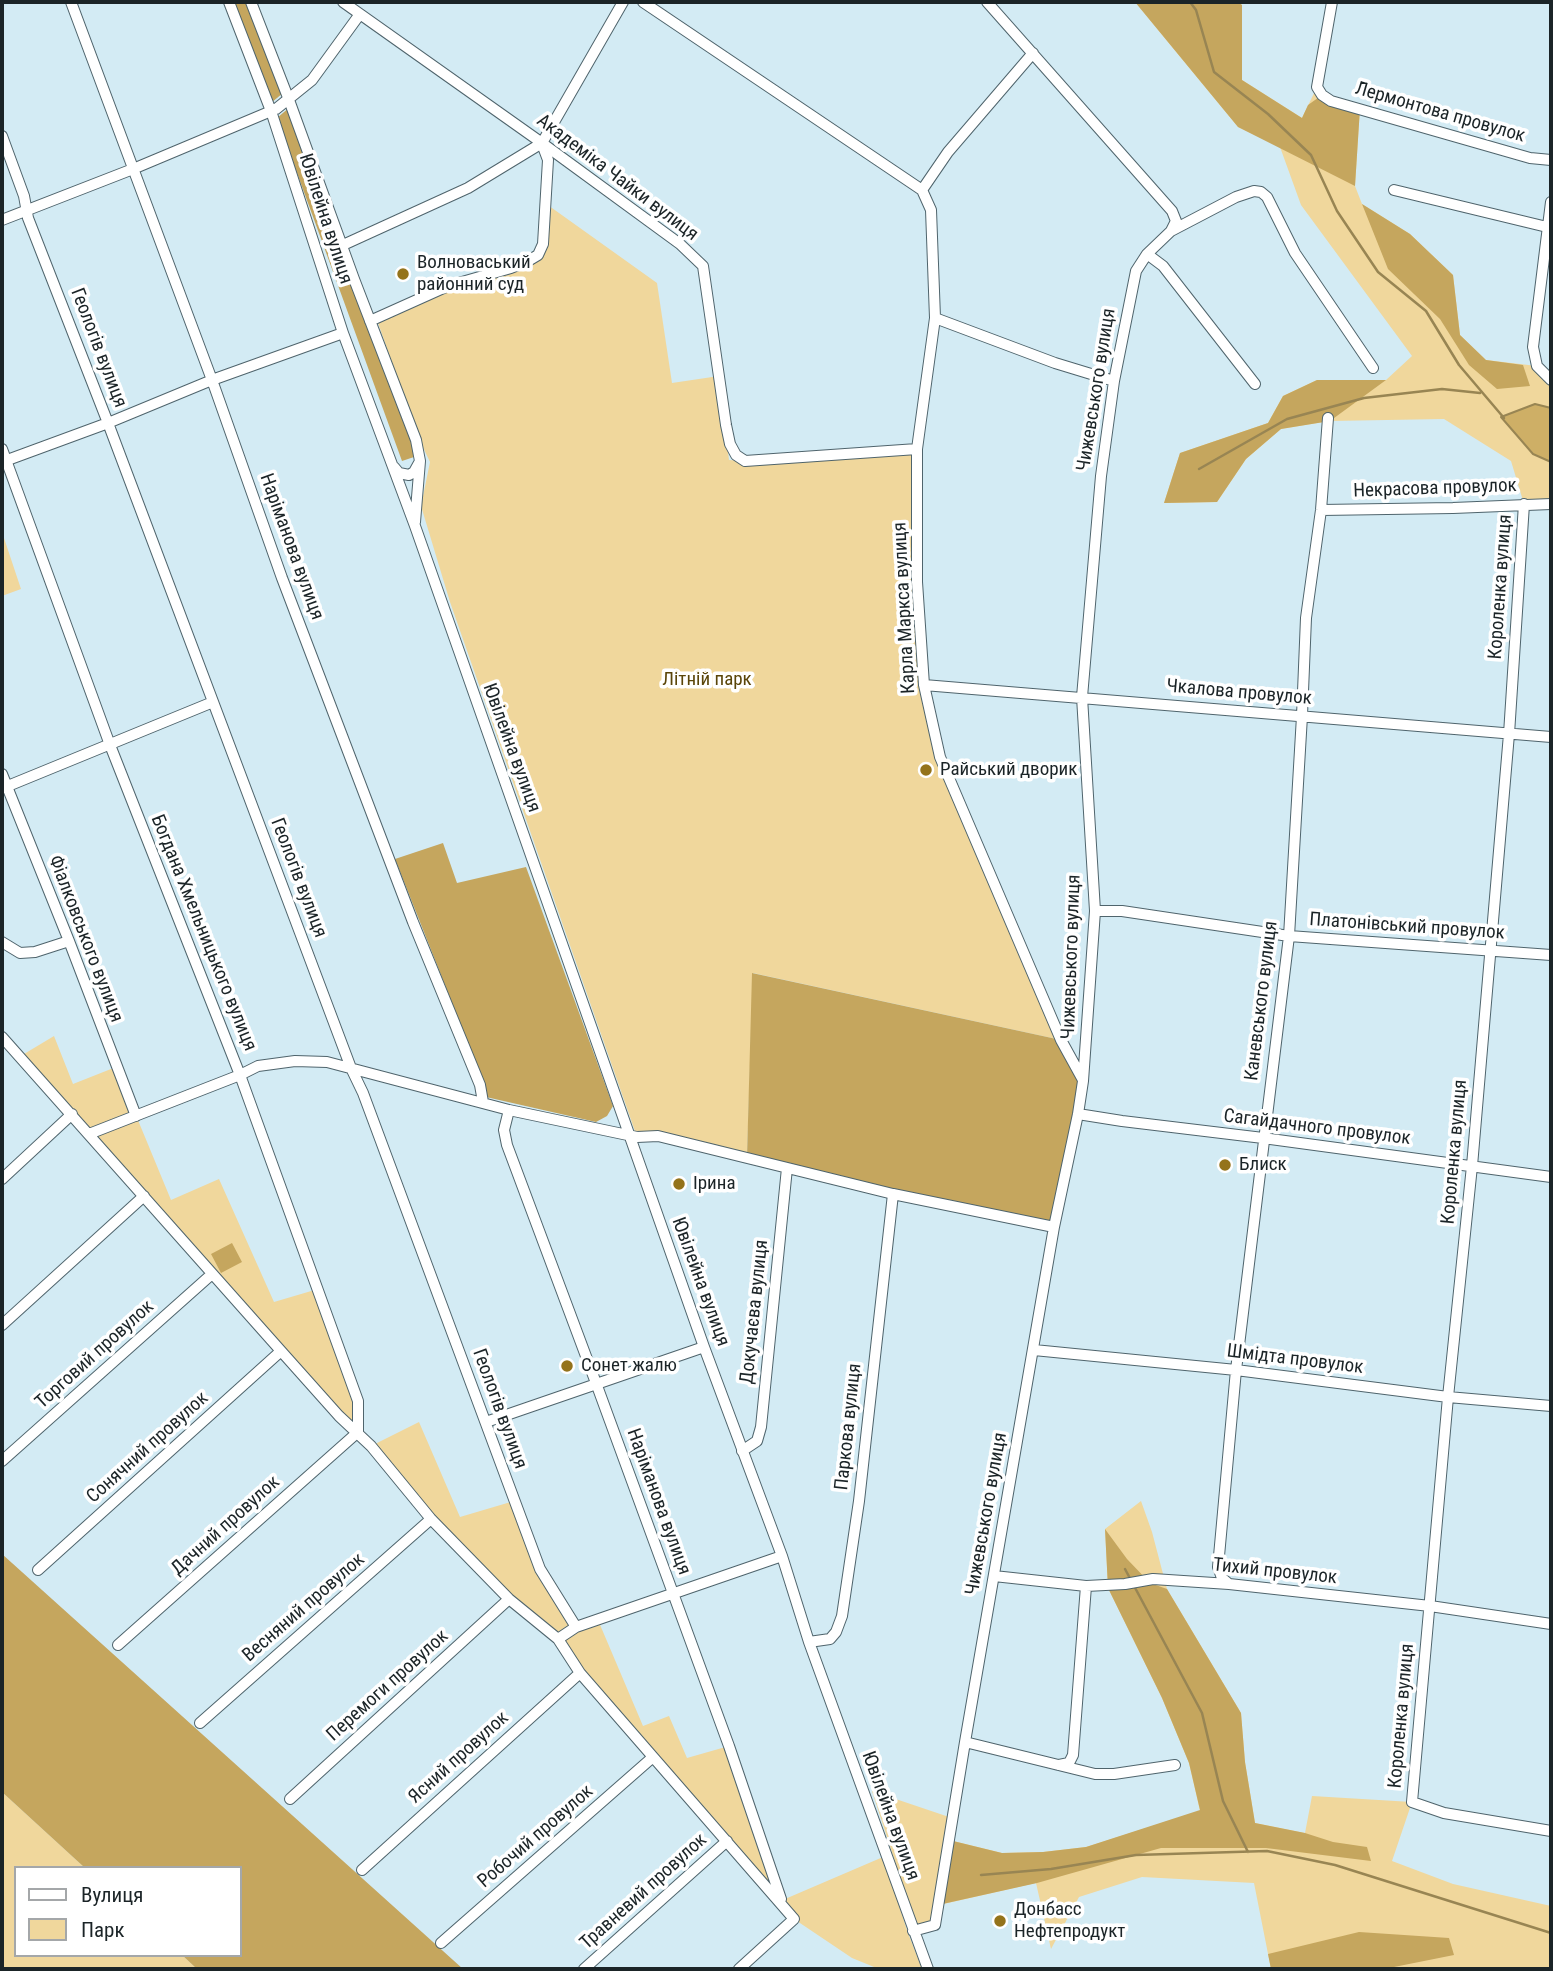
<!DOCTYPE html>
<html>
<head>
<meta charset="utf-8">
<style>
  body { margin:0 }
  #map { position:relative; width:1553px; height:1971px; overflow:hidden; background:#d3ebf4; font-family:"Roboto Condensed",sans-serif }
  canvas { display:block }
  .frame { position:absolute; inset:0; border:4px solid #1b2427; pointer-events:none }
  .legend { position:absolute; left:14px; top:1866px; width:228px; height:91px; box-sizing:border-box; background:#fff; border:2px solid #a4a7a9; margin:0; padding:9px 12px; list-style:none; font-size:21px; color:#1b2427 }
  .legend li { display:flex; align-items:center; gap:14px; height:35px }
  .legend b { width:35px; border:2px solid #a4a7a9 }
</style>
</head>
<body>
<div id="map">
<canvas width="1553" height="1971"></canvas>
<div class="frame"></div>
<ul class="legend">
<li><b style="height:9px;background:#fff"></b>Вулиця</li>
<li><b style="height:19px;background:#f0d79c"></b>Парк</li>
</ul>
</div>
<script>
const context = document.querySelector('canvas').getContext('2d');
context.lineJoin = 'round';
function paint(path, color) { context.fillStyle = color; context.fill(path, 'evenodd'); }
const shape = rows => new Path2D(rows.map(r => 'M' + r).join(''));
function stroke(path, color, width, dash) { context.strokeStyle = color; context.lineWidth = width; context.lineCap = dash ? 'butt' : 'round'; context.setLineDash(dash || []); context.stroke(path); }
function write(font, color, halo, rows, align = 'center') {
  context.font = font + ' "Roboto Condensed",sans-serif'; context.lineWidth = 7; context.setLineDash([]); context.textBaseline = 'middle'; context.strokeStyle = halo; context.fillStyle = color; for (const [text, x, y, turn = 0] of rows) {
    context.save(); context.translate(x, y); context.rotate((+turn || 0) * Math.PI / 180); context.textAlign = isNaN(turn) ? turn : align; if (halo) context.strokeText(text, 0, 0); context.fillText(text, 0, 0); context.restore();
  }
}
paint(shape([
  [1135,2,1238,2,1242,5,1242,80,1302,118,1317,87,1322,95,1360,108,1355,186,1362,204,1410,234,1453,275,1460,335,1486,360,1537,366,1551,380,1551,504,1524,504,1511,461,1444,419,1330,421,1281,429,1246,459,1217,502,1164,503,1180,453,1268,423,1283,396,1317,380,1386,380,1412,356,1301,205,1280,147,1238,127],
  [545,203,657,283,672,383,719,376,729,460,745,461,917,449,924,685,940,757,1061,1040,753,973,747,1157,637,1137,450,602,421,506,430,462,419,439,378,323,448,286,538,255],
  [2,532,21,589,2,596],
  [54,1036,73,1084,116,1067,171,1200,219,1179,274,1302,318,1289,358,1401,358,1432,19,1057],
  [419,1422,460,1517,514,1501,540,1569,576,1626,598,1620,643,1726,669,1716,687,1758,729,1746,785,1899,883,1857,908,1933,922,1969,879,1969,852,1958,794,1919,580,1673,558,1639,509,1599,371,1446],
  [1141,1501,1152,1532,1167,1589,1241,1713,1245,1762,1255,1823,1305,1833,1312,1796,1412,1802,1392,1861,1453,1884,1551,1906,1551,1969,1271,1969,1254,1883,1142,1877,1079,1897,1051,1949,1036,1883,939,1905,935,1925,917,1929,872,1791,952,1818,949,1840,1002,1853,1043,1852,1086,1847,1200,1811,1189,1763,1162,1698,1108,1588,1105,1529],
  [2,1792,85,1868,16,1868,16,1955,182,1955,197,1969,2,1969]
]), '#f0d79c');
paint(shape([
  [233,2,248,2,283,93,271,103],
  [1135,2,1238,2,1242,5,1242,80,1302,118,1308,105,1322,95,1360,108,1355,186,1238,127],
  [290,107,420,455,402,461,277,118],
  [1362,204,1410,234,1453,275,1460,335,1486,360,1523,365,1530,386,1497,389,1469,365,1440,319,1388,269],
  [1317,380,1386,380,1330,421,1281,429,1246,459,1217,502,1164,503,1180,453,1268,423,1283,396],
  [443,843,457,883,526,867,613,1106,607,1116,596,1122,486,1097,485,1086,395,859],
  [752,973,1061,1040,1083,1081,1054,1227,747,1157],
  [232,1243,242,1262,221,1273,211,1254],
  [1105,1529,1127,1559,1150,1583,1167,1589,1241,1713,1245,1762,1255,1823,1305,1833,1333,1842,1367,1847,1371,1861,1266,1848,1161,1848,1037,1883,938,1905,949,1840,1002,1853,1043,1852,1086,1847,1200,1810,1189,1763,1162,1698,1108,1588],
  [2,1554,463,1969,197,1969,182,1955,240,1955,240,1868,85,1868,2,1792],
  [1359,1932,1449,1938,1454,1955,1384,1969,1271,1969,1268,1954]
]), '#c5a65e');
const water = shape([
  [1535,404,1551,408,1551,462,1533,454,1501,417,1535,404]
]);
paint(water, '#ceaf66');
stroke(water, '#988553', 2);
stroke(shape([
  [1190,2,1196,10,1214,72,1268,114,1311,155,1337,211,1378,272,1426,311,1459,365,1504,418],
  [1199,469,1287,419,1364,398,1442,389,1480,393],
  [1125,1569,1202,1713,1223,1801,1248,1852],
  [981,1875,1051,1869,1136,1855,1267,1851,1335,1865,1551,1933]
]), '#988553', 2.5);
const minor = shape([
  [71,2,212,380,282,578,413,922,480,1085,483,1102],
  [229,2,271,111,343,333,415,526,704,1347,782,1556,809,1642,928,1969],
  [251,2,289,100,354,279,416,440,420,461,415,522],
  [343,2,542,143,680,244,703,266,726,425,730,444,736,455,745,461,917,449],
  [643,2,922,190,931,210,935,318,917,449,917,582,924,685,940,757,1061,1040,1083,1080],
  [1332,2,1317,87,1322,95,1331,101,1530,158,1551,160],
  [2,136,24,196,28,218,108,423,351,1068,363,1093,540,1569,576,1627],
  [922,190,948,152,1033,53],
  [1394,190,1547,227],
  [1551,202,1533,347,1537,366,1551,380],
  [2,220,133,169,276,109,312,80,360,14],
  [1171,231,1236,197,1254,191,1261,192,1267,197,1295,253,1373,368],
  [343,245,468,188,542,143,623,2],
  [1147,254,1163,266,1255,384],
  [935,318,1055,363,1114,381],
  [370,321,448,286,511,268,528,261,538,255,543,244,548,160,542,144],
  [2,449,110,745,240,1075,358,1401,358,1432,118,1645],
  [2,462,108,423,212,380,343,333],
  [394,467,399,473,409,475,414,472,419,463],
  [1524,504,1509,734,1472,1166,1448,1397,1412,1802,1444,1813,1551,1831],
  [1321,510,1453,508,1551,504],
  [924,685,1551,737],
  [2,774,69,941,136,1116],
  [3,788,213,702],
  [1095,911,1122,911,1289,936,1551,955],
  [2,942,20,953,35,952,69,941],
  [2,1037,281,1351,339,1416,371,1446,431,1519,509,1599,558,1639,580,1673,794,1919,739,1969],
  [509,1110,504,1130,507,1145,596,1383,729,1746,781,1899],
  [1078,1114,1122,1121,1263,1138,1551,1177],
  [89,1134,240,1075,258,1066,295,1061,327,1062,509,1110,637,1137,658,1136,893,1194,1054,1227],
  [2,1179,72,1114],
  [2,1325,144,1196],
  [1034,1350,1236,1370,1448,1397,1551,1406],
  [486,1422,704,1347],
  [742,1451,757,1441,761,1427,787,1168],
  [2,1461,212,1274],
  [38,1570,281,1351],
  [994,1576,1086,1586,1125,1584,1153,1579,1229,1584,1430,1606,1551,1624],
  [1229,1584,1222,1578,1218,1567,1236,1370,1289,936,1302,716,1306,618,1321,510,1328,418],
  [558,1639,576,1627,782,1556],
  [809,1642,830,1639,836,1632,842,1616,859,1501,893,1194],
  [200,1723,431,1519],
  [965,1742,1095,1774,1114,1774,1175,1765],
  [1059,1765,1069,1763,1073,1755,1086,1586],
  [290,1799,509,1599],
  [362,1870,580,1673],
  [913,1931,935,1925,965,1742,1054,1227,1078,1114,1083,1081,1095,911,1082,697,1101,476,1114,381,1136,271,1147,254,1171,231,1176,221,1172,211,987,2],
  [441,1943,653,1757],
  [584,1969,727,1841]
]);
stroke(minor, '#4f646c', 12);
stroke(minor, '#fff', 10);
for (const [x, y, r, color] of [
  [403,274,7,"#94731b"],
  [926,770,7,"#94731b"],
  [1225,1165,7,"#94731b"],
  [679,1184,7,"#94731b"],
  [567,1366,7,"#94731b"],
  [1000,1921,7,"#94731b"]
]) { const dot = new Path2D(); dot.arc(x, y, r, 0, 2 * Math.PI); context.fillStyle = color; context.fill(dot); stroke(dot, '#fff', 2.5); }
write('19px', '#1b2427', '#fff', [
  ["Лермонтова провулок",1440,113,16],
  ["Академіка Чайки вулиця",617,178,37],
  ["Ювілейна вулиця",325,219,72],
  ["Геологів вулиця",98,348,69],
  ["Чижевського вулиця",1097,390,-81],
  ["Некрасова провулок",1435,489,-2],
  ["Наріманова вулиця",291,547,70],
  ["Короленка вулиця",1501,587,-86],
  ["Карла Маркса вулиця",905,608,-93],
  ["Чкалова провулок",1239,693,5],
  ["Ювілейна вулиця",511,748,70],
  ["Геологів вулиця",298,878,69],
  ["Платонівський провулок",1407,927,4],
  ["Богдана Хмельницького вулиця",203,933,68],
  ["Фіалковського вулиця",85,939,69],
  ["Чижевського вулиця",1072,957,-88],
  ["Каневського вулиця",1262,1001,-83],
  ["Сагайдачного провулок",1317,1128,7],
  ["Короленка вулиця",1455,1152,-85],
  ["Ювілейна вулиця",700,1282,70],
  ["Докучаєва вулиця",755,1312,-84],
  ["Торговий провулок",95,1355,-42],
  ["Шмідта провулок",1295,1360,7],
  ["Геологів вулиця",499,1409,70],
  ["Паркова вулиця",849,1427,-84],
  ["Сонячний провулок",148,1448,-42],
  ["Наріманова вулиця",658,1502,70],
  ["Чижевського вулиця",987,1514,-80],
  ["Дачний провулок",226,1526,-42],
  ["Тихий провулок",1275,1572,6],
  ["Весняний провулок",304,1608,-41],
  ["Перемоги провулок",388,1686,-42],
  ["Короленка вулиця",1402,1716,-85],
  ["Ясний провулок",459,1758,-42],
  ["Ювілейна вулиця",890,1816,70],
  ["Робочий провулок",536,1837,-41],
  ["Травневий провулок",644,1892,-42]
]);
write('19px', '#1b2427', '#fff', [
  ["Волноваський",417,263],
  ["районний суд",417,285],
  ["Райський дворик",940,770],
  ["Блиск",1239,1165],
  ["Ірина",693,1184],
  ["Сонет жалю",581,1366],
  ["Донбасс",1014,1910],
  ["Нефтепродукт",1014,1932]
], 'left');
write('19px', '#5a4509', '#fff', [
  ["Літній парк",707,680]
]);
</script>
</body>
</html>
